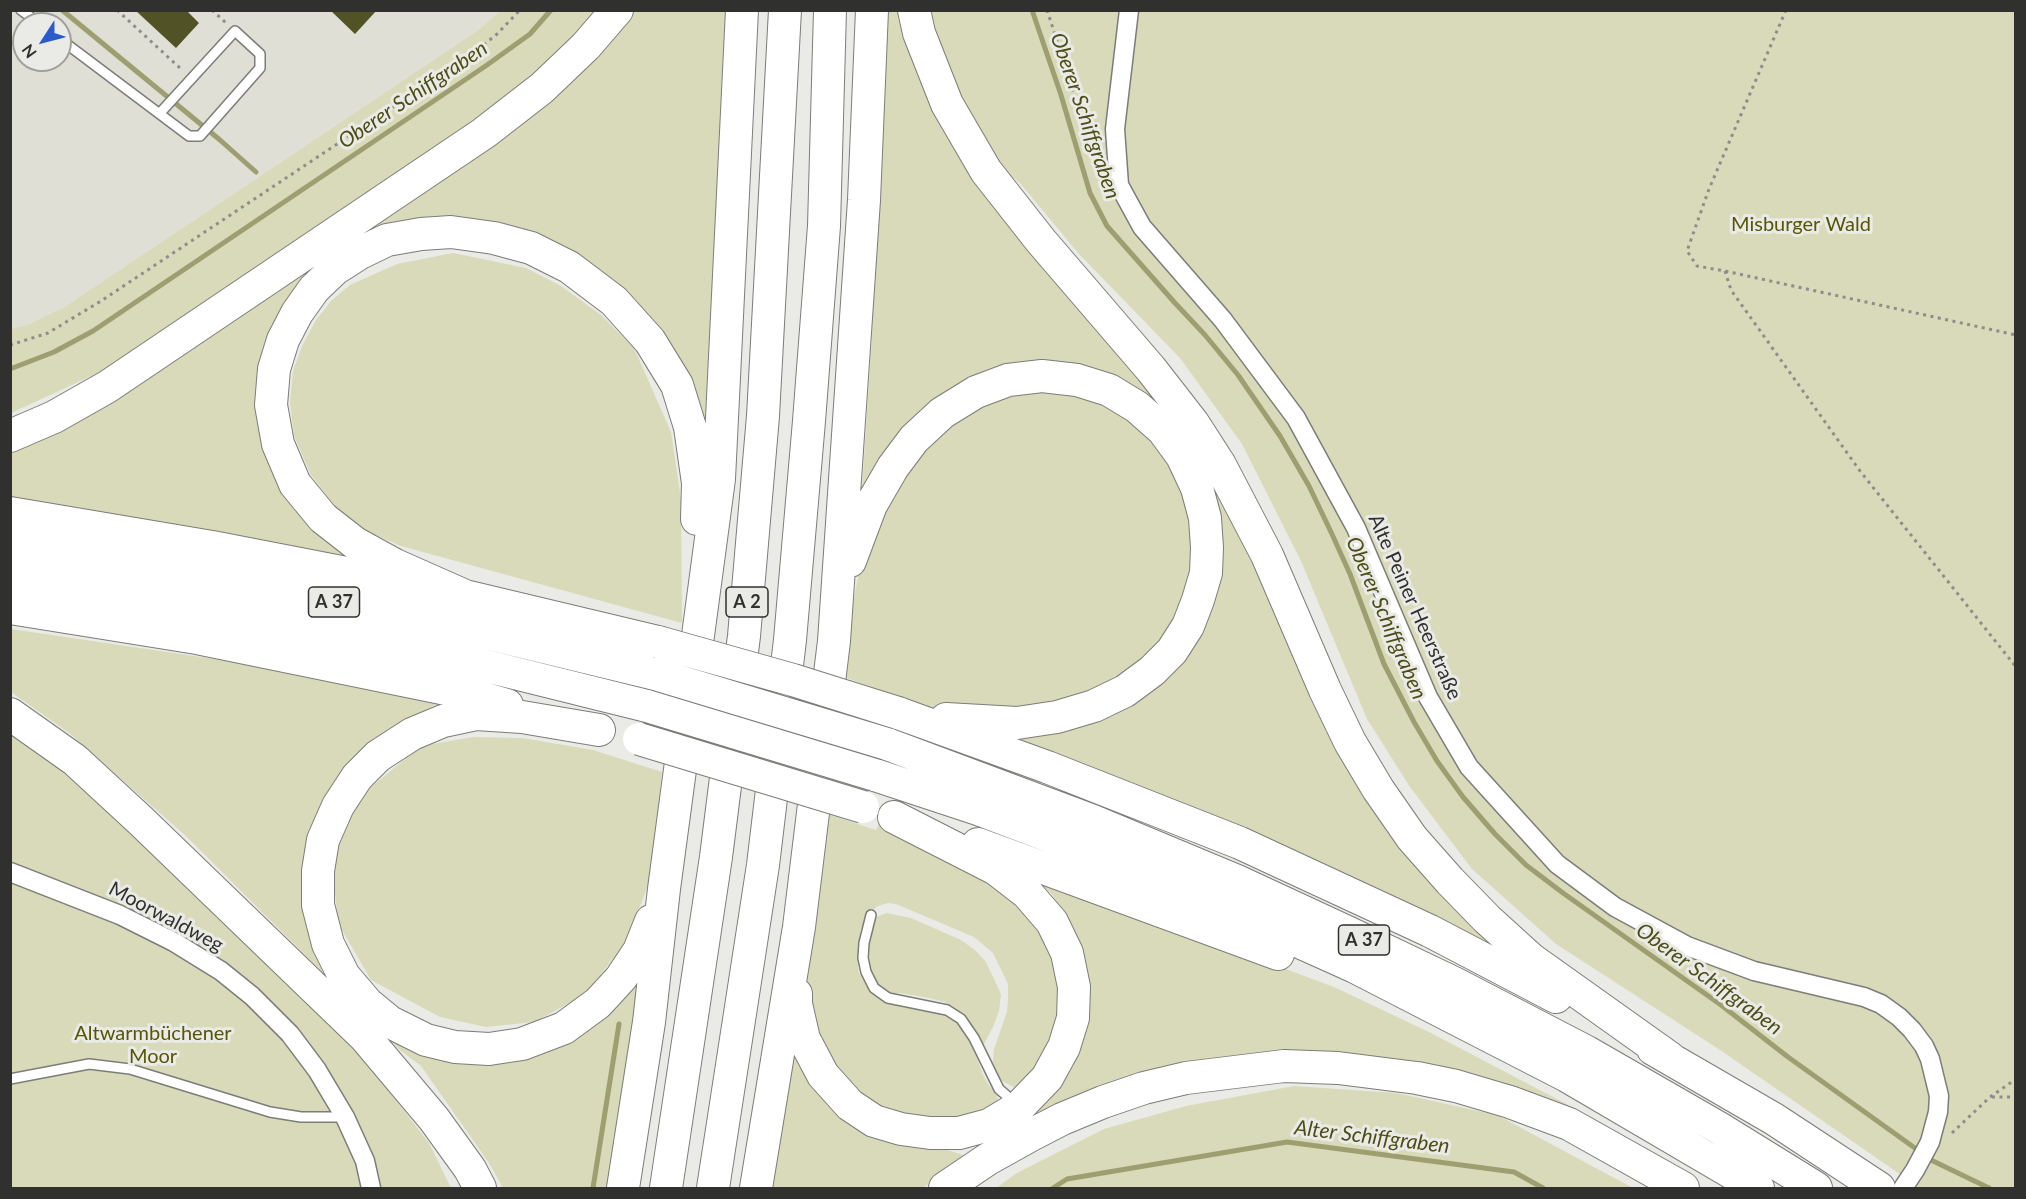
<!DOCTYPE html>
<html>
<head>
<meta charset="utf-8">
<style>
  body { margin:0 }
  #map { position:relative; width:2026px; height:1199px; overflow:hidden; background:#eaebe7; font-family:Lato,sans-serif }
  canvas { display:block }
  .frame { position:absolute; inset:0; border:12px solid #30302f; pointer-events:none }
  .north { position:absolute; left:12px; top:12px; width:60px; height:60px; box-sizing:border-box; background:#eaebe7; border:2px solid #a0a09d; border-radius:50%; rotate:234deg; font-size:16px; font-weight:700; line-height:24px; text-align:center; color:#30302f }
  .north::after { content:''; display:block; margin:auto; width:21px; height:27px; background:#2b5bca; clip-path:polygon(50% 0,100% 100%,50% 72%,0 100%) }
</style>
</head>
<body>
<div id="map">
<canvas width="2026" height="1199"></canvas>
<div class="frame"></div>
<div class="north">N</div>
</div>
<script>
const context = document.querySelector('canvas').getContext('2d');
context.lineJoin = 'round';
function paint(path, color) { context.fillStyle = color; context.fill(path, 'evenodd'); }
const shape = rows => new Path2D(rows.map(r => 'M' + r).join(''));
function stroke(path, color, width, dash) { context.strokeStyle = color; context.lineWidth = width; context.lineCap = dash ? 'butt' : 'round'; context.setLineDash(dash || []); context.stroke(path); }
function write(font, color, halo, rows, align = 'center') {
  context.font = font + ' Lato,sans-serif'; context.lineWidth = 6; context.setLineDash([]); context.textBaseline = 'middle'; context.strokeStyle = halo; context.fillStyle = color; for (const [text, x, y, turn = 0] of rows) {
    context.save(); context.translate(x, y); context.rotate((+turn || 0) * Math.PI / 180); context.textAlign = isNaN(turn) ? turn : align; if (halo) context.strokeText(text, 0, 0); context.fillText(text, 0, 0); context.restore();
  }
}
paint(shape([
  [10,11,500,11,477,31,63,308,27,325,11,329],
  [24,24,60,24,60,60,24,60]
]), '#dfdfd5');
paint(shape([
  [500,11,600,11,533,79,366,199,98,373,11,413,11,329,27,325,63,308,477,31],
  [627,11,733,11,709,426,702,429,562,253,353,242,260,405,365,563,11,506,11,444,67,418],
  [882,11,901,11,1105,330,1217,478,1308,672,1528,969,1007,738,1115,704,1213,582,1169,423,1017,371,868,486,862,488,872,338],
  [927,11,2015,11,2015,1188,1920,1188,1720,1050,1556,944,1472,869,1410,787,1367,719,1301,561,1242,444,1180,358,1079,254,1019,182,997,166,956,100],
  [453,253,526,268,561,286,601,315,634,348,671,432,681,500,682,623,401,546,364,530,335,506,311,475,294,436,290,403,293,371,302,346,316,320,331,301,350,285,397,264],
  [1045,388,1109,404,1165,449,1195,511,1192,589,1154,655,1115,683,1034,710,954,712,916,704,878,693,878,689,844,677,854,598,860,567,908,460,981,401],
  [11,629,323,675,440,702,392,729,311,853,363,1007,525,1052,649,955,616,1188,503,1188,489,1163,421,1066,400,1050,186,836,69,733,11,692],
  [10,726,68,769,353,1045,429,1143,451,1188,11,1188],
  [473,737,522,738,593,750,662,772,650,880,626,943,583,996,534,1022,486,1027,440,1017,371,980,338,923,332,862,346,822,371,787,421,746],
  [824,813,876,830,879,824,968,858,1017,891,1062,970,1057,1044,1019,1090,1002,1081,996,1072,993,1062,994,1049,1007,1012,1008,1000,1008,984,993,953,974,937,896,904,888,903,878,906,866,915,860,932,858,967,859,973,869,990,881,1000,943,1012,955,1019,972,1044,983,1075,988,1084,997,1095,998,1101,996,1108,973,1121,881,1113,828,1065,806,999,806,967],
  [1032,877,1066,887,1334,987,1431,1033,1574,1108,1568,1111,1395,1061,1034,1115,1032,1110,1052,1091,1070,925,1052,894],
  [887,913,911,918,961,940,975,950,986,962,1001,994,999,1011,993,1027,983,1046,965,1017,958,1010,945,1002,929,998,900,993,890,994,883,990,877,983,867,963,868,938,872,924,878,916],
  [790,1018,802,1053,938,1147,966,1156,923,1188,763,1188],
  [1294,1086,1396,1093,1497,1115,1633,1188,996,1188,1017,1173,1104,1129,1186,1106]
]), '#d9dab9');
stroke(shape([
  [62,10,220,140,256,172],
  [1032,10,1061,95,1090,193,1107,226,1175,303,1205,335,1238,375,1280,436,1309,486,1331,532,1350,574,1384,664,1414,722,1437,761,1463,797,1495,834,1526,865,1563,893,1721,1005,1788,1057,1933,1161,1989,1188],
  [10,369,54,352,93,331,487,65,530,34,551,10],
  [593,1188,619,1024],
  [1053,1188,1067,1179,1287,1142,1514,1172,1543,1188]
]), '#9e9f71', 5);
paint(shape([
  [135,10,186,10,199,23,176,48],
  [330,10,377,10,355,34]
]), '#525227');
const lane = shape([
  [21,10,40,24],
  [60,39,189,136,200,136,260,68,260,54,235,31,160,113],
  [871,915,864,943,863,958,866,972,874,988,888,998,947,1010,961,1019,974,1038,999,1089,1015,1103],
  [10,1079,89,1064,130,1069,270,1112,301,1117,345,1117]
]);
const street = shape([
  [1129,10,1115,129,1119,185,1142,227,1223,320,1296,418,1356,528,1428,697,1469,767,1557,864,1615,907,1687,946,1754,971,1864,997,1881,1004,1899,1017,1912,1030,1924,1046,1930,1059,1939,1096,1938,1112,1930,1142,1915,1170,1903,1188],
  [10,872,120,915,174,942,221,971,252,996,290,1034,317,1070,345,1117,365,1161,371,1188]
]);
const highway = shape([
  [914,10,919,33,947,104,986,171,1041,241,1151,369,1193,423,1220,465,1267,555,1325,690,1350,742,1378,789,1412,838,1450,881,1487,919,1531,959,1670,1058],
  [10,436,54,417,107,387,484,133,542,88,586,46,617,10],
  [10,513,212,547,465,596,658,642],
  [10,545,209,576,465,628,655,674],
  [850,561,871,505,893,467,914,439,942,413,976,392,1008,380,1042,376,1077,380,1109,390,1137,407,1163,430,1182,456,1197,488,1205,518,1207,548,1206,573,1198,600,1188,626,1172,651,1152,671,1125,691,1094,706,1057,717,1017,723,946,719],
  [10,576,203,607,466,661,647,706],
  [465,596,395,565,355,543,323,518,295,484,278,444,271,405,274,369,283,340,297,313,314,289,335,269,360,253,387,240,421,234,451,232,494,238,531,248,569,267,614,301,650,341,677,385,690,427,698,483,697,519],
  [10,608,197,638,466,693,507,705],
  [898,713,1047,767,1240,843,1430,931,1556,997],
  [10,714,75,760,140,820,365,1037,434,1119,470,1169,480,1188],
  [599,730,522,717,476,714,443,721,412,734,378,756,357,777,338,806,323,840,318,871,318,905,328,944,344,976,367,1003,390,1022,426,1040,455,1047,489,1049,522,1044,564,1028,598,1003,621,978,639,951,651,921],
  [887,744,1093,821,1237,881,1347,932,1454,983,1587,1052,1719,1128,1816,1188],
  [875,775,978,809,1081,848,1228,910,1355,967,1567,1076,1758,1188],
  [978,844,1278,954],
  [796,994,796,1004,804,1039,823,1075,850,1105,874,1121,901,1129,930,1133,959,1133,989,1125,1019,1107,1047,1078,1064,1047,1073,1018,1074,987,1067,953,1052,922,1027,893,996,869,894,817],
  [1653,1049,1774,1119,1879,1188],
  [623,1188,649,1022,664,889,719,479,742,10],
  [666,1188,716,857,744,636,763,416,785,10],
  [713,1188,763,865,790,640,809,421,824,226,830,10],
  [756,1188,799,927,834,641,864,200,872,10],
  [945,1188,988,1159,1033,1134,1062,1119,1103,1102,1144,1088,1186,1078,1284,1066,1338,1068,1417,1078,1456,1086,1510,1102,1569,1124,1683,1188]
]);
stroke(lane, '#7c7d79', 12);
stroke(street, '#7c7d79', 21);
stroke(highway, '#7c7d79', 34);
stroke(shape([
  [117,10,181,69],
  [212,10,226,23],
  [1047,10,1082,118,1099,124],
  [1786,10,1709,189,1687,251,1697,266,1725,271,2016,335],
  [1725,271,1731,290,1860,471,2016,667],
  [10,345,48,333,101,301,471,55,497,34,520,10],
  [1992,1097,2016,1097],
  [1952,1133,1990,1097,2016,1079]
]), '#8d8d8b', 3, [3, 4.5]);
stroke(lane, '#fff', 9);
stroke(street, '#fff', 18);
stroke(highway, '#fff', 32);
const highwayBridge = shape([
  [658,642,793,680,898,713],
  [655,674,887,744],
  [647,706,875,775],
  [639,739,863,807]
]);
stroke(highwayBridge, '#7c7d79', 34, []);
stroke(highwayBridge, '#fff', 32);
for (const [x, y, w] of [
  [334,602,51],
  [747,602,42],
  [1364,940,51]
]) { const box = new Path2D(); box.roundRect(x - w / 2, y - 15, w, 30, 4.5); context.fillStyle = '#eaebe7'; context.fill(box); stroke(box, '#30302f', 1.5); }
write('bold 18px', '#30302f', null, [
  ["A 37",334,602],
  ["A 2",747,602],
  ["A 37",1364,940]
]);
write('20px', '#575605', '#eaebe7', [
  ["Misburger Wald",1801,225],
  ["Altwarmbüchener",153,1034],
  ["Moor",153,1057]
]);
write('20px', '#30302f', '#eaebe7', [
  ["Alte Peiner Heerstraße",1415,607,66],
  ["Moorwaldweg",166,917,28]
]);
write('italic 21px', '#4d4d16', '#eaebe7', [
  ["Oberer Schiffgraben",413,95,-34],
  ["Oberer Schiffgraben",1085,116,71],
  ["Oberer Schiffgraben",1386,618,67],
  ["Oberer Schiffgraben",1709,979,36],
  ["Alter Schiffgraben",1372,1137,7]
]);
</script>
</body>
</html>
